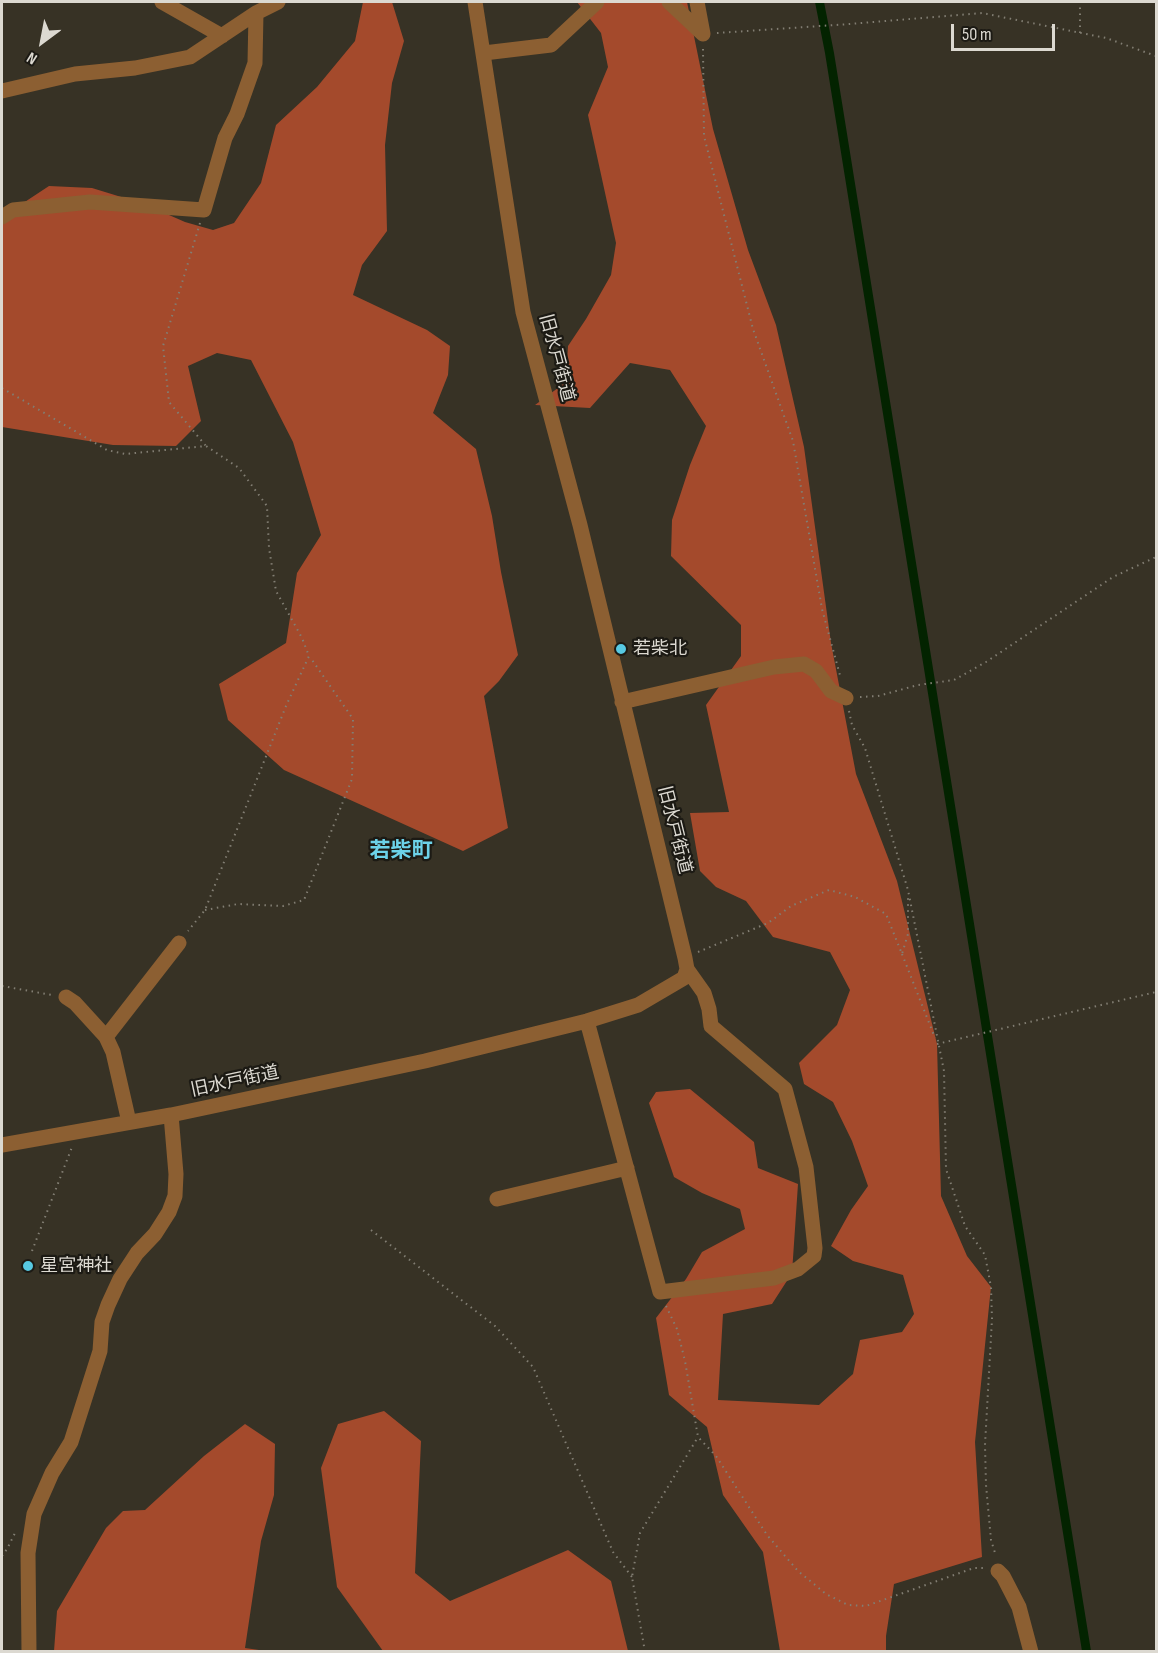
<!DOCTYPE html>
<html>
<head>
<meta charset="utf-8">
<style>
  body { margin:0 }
  #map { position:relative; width:1158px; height:1653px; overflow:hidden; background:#373225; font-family:"Sofia Sans Condensed",sans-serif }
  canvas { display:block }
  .frame { position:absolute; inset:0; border:3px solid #dcd9d1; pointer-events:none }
  .north { position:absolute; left:12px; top:12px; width:60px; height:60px; -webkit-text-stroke:4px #1c1a14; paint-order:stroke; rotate:212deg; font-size:16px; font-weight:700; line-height:24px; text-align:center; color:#dcd9d1 }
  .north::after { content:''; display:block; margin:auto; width:21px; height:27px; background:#dcd9d1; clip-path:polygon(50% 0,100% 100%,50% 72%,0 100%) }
  .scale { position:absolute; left:951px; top:24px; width:104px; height:27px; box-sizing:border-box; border:3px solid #dcd9d1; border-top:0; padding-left:8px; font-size:18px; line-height:21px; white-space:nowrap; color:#dcd9d1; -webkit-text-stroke:4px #1c1a14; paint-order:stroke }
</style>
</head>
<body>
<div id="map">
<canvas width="1158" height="1653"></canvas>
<div class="frame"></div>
<div class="north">N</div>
<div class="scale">50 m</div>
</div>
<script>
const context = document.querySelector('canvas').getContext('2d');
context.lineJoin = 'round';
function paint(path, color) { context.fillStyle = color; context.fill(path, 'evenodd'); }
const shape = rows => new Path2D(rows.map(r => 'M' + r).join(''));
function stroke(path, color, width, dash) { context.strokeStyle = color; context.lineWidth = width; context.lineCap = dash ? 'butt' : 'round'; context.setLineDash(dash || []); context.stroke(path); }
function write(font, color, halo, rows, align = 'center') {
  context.font = font + ' "Sofia Sans Condensed","Noto Sans JP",sans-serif'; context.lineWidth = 4.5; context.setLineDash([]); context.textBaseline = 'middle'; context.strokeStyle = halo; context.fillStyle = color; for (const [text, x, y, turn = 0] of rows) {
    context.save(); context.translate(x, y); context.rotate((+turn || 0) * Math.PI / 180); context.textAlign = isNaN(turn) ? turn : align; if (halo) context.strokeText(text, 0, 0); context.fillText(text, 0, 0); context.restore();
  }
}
paint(shape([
  [363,2,392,2,404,41,392,83,385,145,387,231,362,265,353,295,427,330,450,346,448,375,433,413,476,449,492,516,501,572,518,655,499,681,484,696,508,828,463,851,284,770,228,720,219,684,286,643,297,573,321,535,293,442,251,360,217,353,188,366,201,421,176,446,113,445,2,427,2,217,49,186,92,188,144,204,185,222,213,230,234,223,261,183,276,125,317,87,355,41],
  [577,2,687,2,713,129,748,250,776,325,804,447,831,643,856,774,897,881,937,1044,941,1196,967,1256,991,1287,975,1442,982,1557,894,1584,886,1636,886,1651,780,1651,763,1552,723,1495,707,1427,669,1395,656,1318,686,1279,702,1252,745,1229,740,1209,702,1193,674,1177,649,1103,656,1092,690,1089,754,1142,758,1168,798,1184,792,1273,772,1304,723,1314,718,1400,819,1405,853,1374,860,1340,902,1332,914,1314,903,1275,853,1261,831,1246,851,1210,868,1186,852,1141,833,1102,804,1084,799,1063,837,1025,850,990,830,952,773,937,746,901,716,887,700,871,690,813,729,812,706,705,741,656,741,625,671,556,672,520,690,465,706,426,670,370,630,363,590,408,535,405,566,382,568,346,586,319,611,275,616,243,588,115,608,67,601,33],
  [384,1411,421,1441,415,1573,450,1601,568,1550,611,1581,628,1651,383,1651,337,1587,321,1468,338,1424],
  [245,1424,275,1444,274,1495,261,1541,245,1648,266,1651,54,1651,57,1611,106,1528,123,1511,145,1510,204,1456]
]), '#a44a2c');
paint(shape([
  [815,2,824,2,834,53,1091,1651,1082,1651,825,53]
]), '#032300');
stroke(shape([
  [717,33,850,24,982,13,1106,38,1156,56],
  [1080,33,1080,2],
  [703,49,704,136,753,329,793,441,822,609,841,679],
  [200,223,163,346,169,402,206,446],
  [2,388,107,450,125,454,206,446,239,468,267,506,269,548,276,591,302,638,309,656,286,706,205,910,188,931],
  [860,697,878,696,918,685,954,680,986,662,1113,577,1156,557],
  [849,711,852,725,865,748,908,890,944,1071,946,1169,965,1226,985,1255,991,1287,992,1319,985,1445,986,1485,991,1540,996,1556],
  [205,910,238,904,283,906,304,900,352,779,353,719,310,657],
  [698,952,768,923,791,906,829,890,855,897,886,914,902,954,908,934,908,896],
  [902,954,935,1038],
  [2,986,52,995],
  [937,1044,1156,992],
  [371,1230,495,1326,533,1367,613,1552,632,1577],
  [32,1251,72,1147],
  [666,1306,677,1329,685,1361,698,1437,716,1456,767,1535,798,1571,826,1594,848,1605,866,1606,974,1568,984,1568],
  [2,1556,7,1549,15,1533],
  [645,1652,632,1577,640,1533,698,1437]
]), '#827e73', 2, [1.5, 4.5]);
stroke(shape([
  [162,2,222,36],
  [669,2,703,34],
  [697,2,703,34],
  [484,53,551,45,597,2],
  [2,91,75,74,135,68,190,57,256,13,278,2],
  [2,217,13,210,90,202,204,210,225,138,237,114,255,63,256,13],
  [622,702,774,667,804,664,816,671,831,691,846,698],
  [66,997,75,1003,106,1037,113,1052,129,1122],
  [587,1021,660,1292,774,1278,798,1269,814,1256,815,1248,806,1167,785,1089,711,1026,709,1009,704,993,687,969],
  [106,1037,179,943],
  [2,1145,171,1115,425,1061,587,1021,638,1005,684,978,687,969,685,958,580,525,523,312,475,2],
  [497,1199,627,1168],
  [998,1571,1003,1576,1019,1607,1031,1652],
  [29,1652,28,1553,34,1514,52,1473,71,1442,100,1351,102,1322,108,1305,120,1279,137,1253,155,1234,169,1212,175,1196,176,1174,171,1115]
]), '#8c5f32', 15);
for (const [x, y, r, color] of [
  [621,649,6,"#57c9e2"],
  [28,1266,6,"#57c9e2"]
]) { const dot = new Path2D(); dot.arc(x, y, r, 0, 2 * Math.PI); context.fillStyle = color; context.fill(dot); stroke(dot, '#1c1a14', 2); }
write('18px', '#dcd9d1', '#1c1a14', [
  ["旧水戸街道",556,358,75],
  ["旧水戸街道",674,830,76],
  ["旧水戸街道",235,1082,-12]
]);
write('18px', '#dcd9d1', '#1c1a14', [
  ["若柴北",633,649],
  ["星宮神社",40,1266]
], 'left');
write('bold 21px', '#6cd2e9', '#1c1a14', [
  ["若柴町",401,852]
]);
</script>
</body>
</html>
